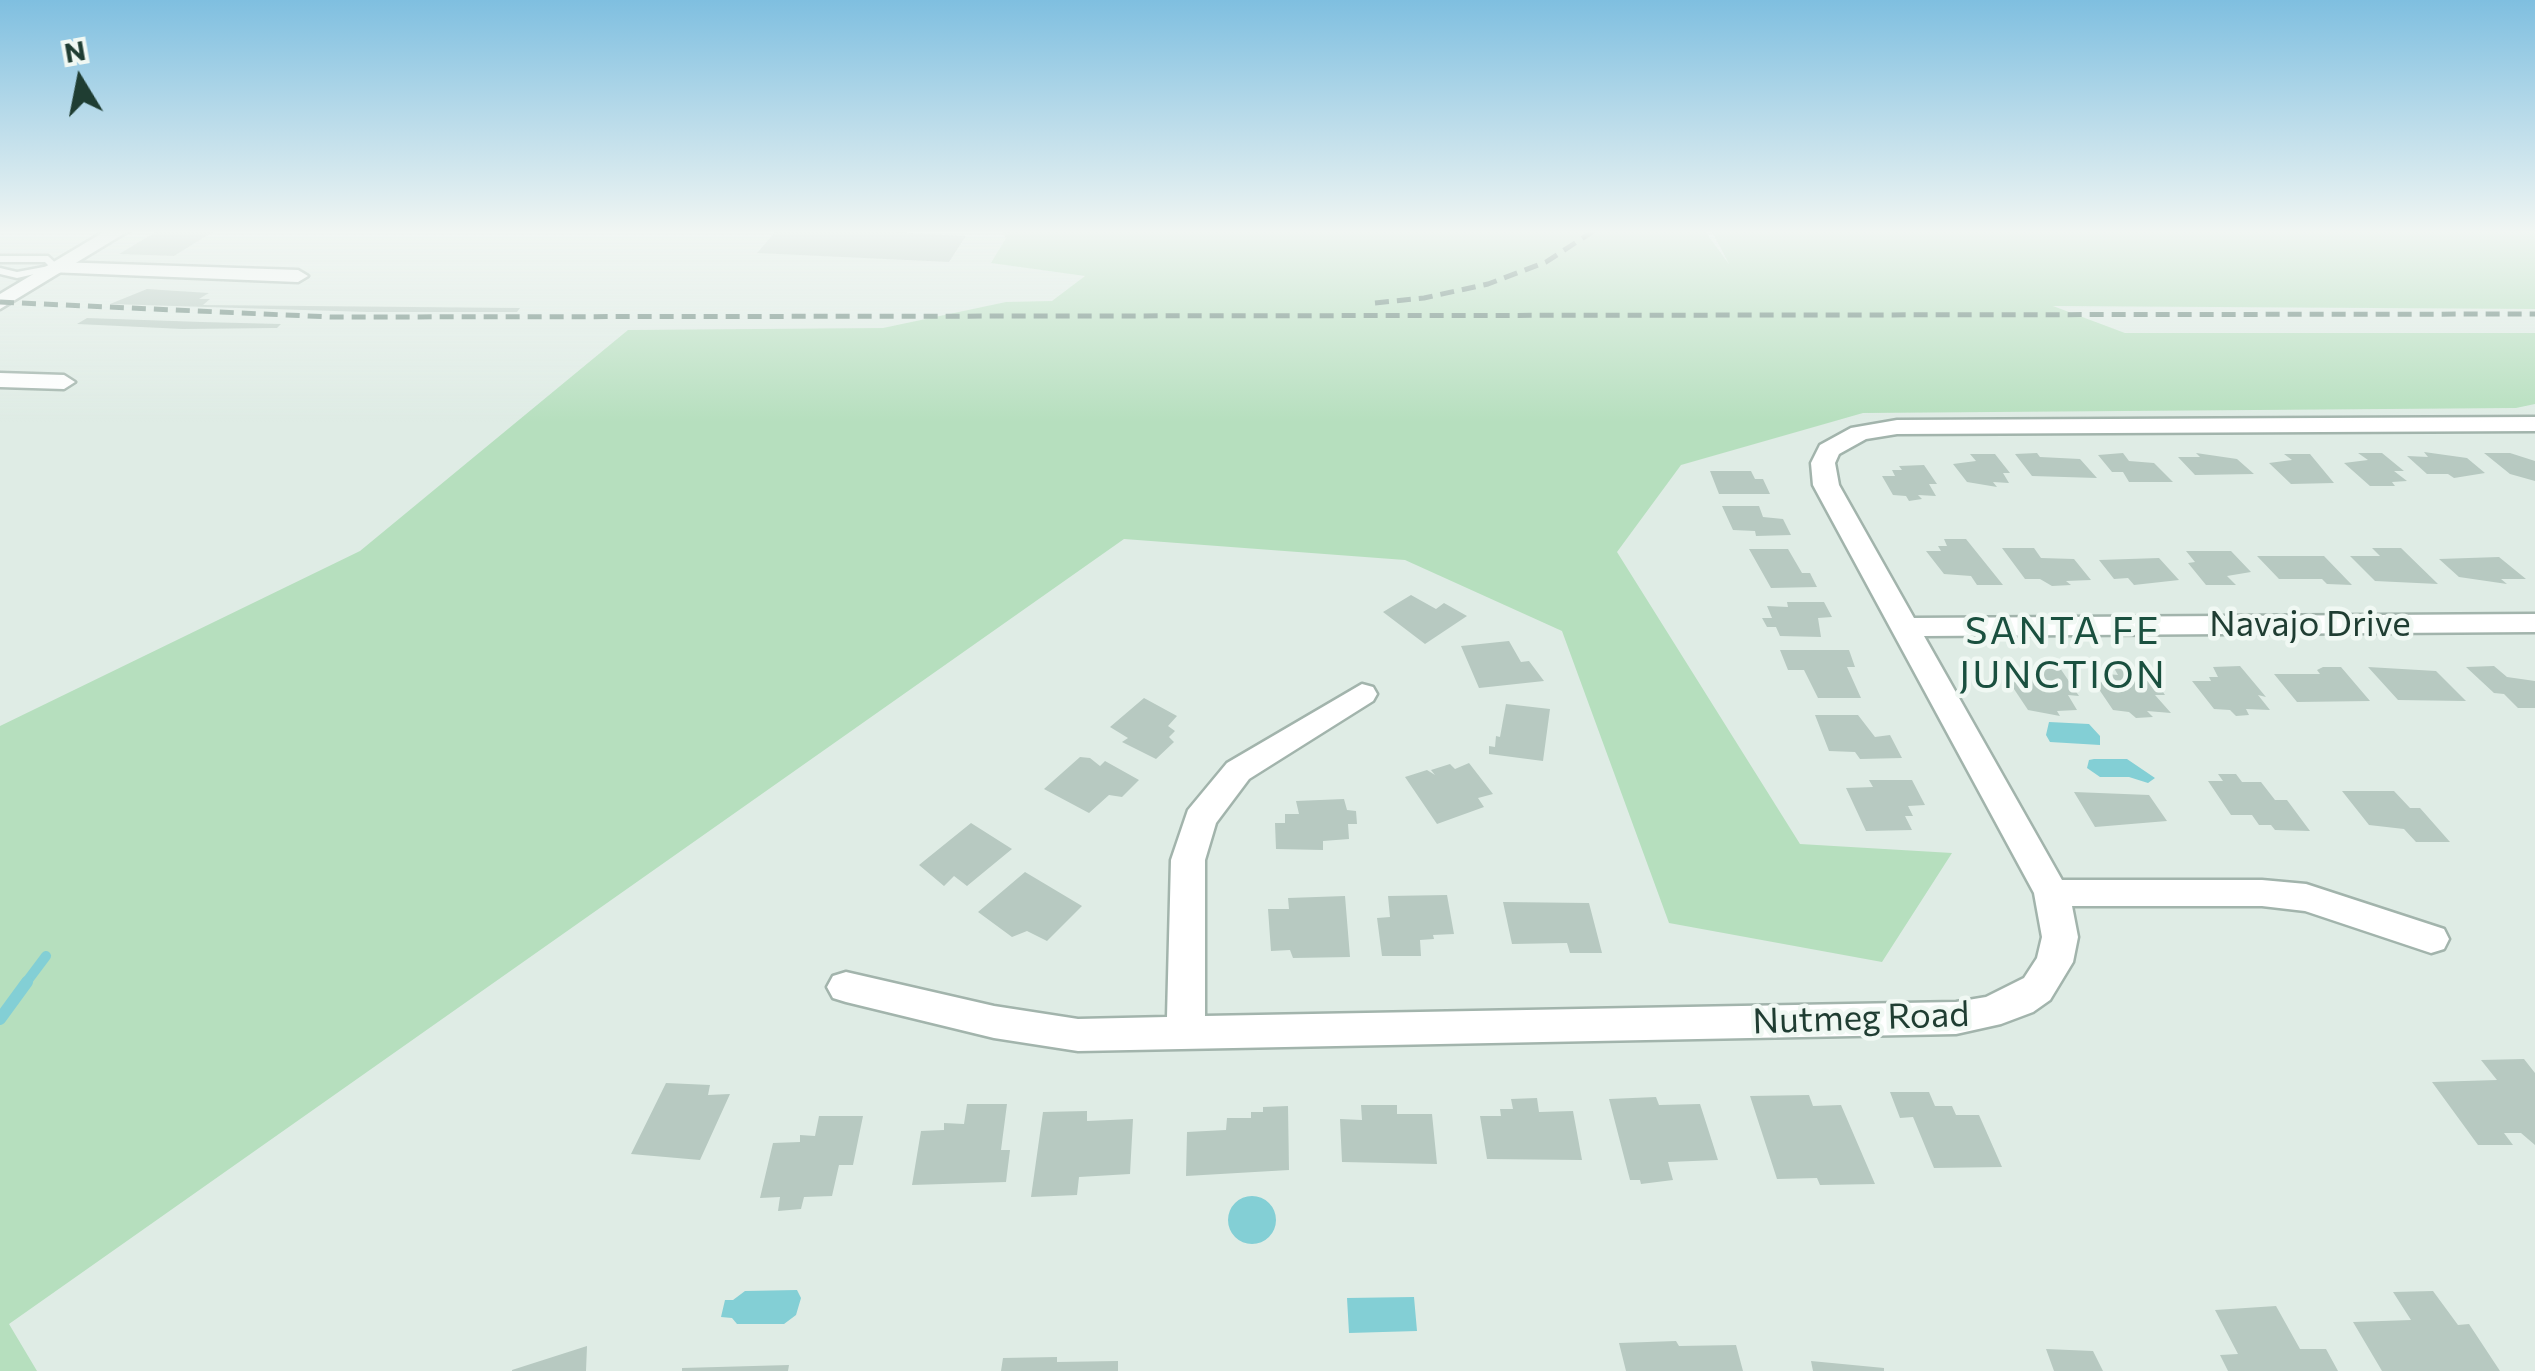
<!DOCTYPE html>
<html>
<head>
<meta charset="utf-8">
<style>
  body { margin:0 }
  #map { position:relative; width:2535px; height:1371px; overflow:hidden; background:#dfece5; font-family:Commissioner,sans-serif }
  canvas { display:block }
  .north { position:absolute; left:30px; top:30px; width:100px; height:100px; -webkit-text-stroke:8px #f0f8f3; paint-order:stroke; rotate:350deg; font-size:28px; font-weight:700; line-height:40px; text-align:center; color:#1f3d32 }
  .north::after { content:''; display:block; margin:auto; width:35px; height:45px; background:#1f3d32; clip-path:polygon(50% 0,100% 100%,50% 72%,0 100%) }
</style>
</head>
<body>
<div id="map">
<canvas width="2535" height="1371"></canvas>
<div class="north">N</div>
</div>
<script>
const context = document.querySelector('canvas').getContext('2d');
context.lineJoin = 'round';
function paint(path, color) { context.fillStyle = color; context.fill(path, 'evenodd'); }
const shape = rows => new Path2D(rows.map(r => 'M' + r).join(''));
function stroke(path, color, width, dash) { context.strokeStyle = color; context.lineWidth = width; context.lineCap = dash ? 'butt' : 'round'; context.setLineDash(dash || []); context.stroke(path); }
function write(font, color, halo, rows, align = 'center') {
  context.font = font + ' Commissioner,sans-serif'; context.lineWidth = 9; context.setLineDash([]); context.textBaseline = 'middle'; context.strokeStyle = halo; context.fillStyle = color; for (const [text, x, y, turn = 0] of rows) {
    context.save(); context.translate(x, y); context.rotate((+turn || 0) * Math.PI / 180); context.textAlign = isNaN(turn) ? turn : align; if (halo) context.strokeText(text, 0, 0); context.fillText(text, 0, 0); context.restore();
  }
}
paint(shape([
  [1002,230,1704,230,1729,264,1711,230,2535,230,2535,309,2053,306,2125,333,2535,333,2535,404,2516,408,1863,413,1681,465,1617,552,1800,844,1952,853,1882,962,1669,923,1562,631,1405,560,1124,539,9,1324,37,1371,0,1371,0,726,360,551,628,330,883,328,1006,302,1052,301,1085,276,991,263,1006,238]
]), '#b6dfbe');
paint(shape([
  [2049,722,2089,724,2100,736,2100,745,2050,742,2046,735],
  [2094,759,2127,759,2155,778,2148,783,2129,777,2100,777,2087,768,2089,760],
  '1228 1220a24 24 0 1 1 48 0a24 24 0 1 1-48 0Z',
  [797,1290,801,1298,796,1315,784,1324,737,1324,732,1318,721,1317,725,1300,733,1300,745,1291],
  [1414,1297,1417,1331,1349,1333,1347,1298]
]), '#83cfd5');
stroke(shape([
  [25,984,46,956]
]), '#83cfd5', 10);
stroke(shape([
  [0,1019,27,982]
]), '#83cfd5', 12);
paint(shape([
  [159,230,216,230,174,256,119,254],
  [777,230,850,230,966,236,949,262,757,253],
  [147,289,209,293,199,299,210,299,203,305,520,308,517,312,367,312,110,304],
  [87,318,202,322,281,324,277,328,183,329,77,324],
  [2424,452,2467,458,2485,473,2454,478,2448,474,2427,474,2407,456,2428,457],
  [2037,453,2040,457,2080,459,2097,478,2032,476,2015,454],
  [2123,453,2129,461,2154,463,2173,482,2129,482,2123,472,2112,472,2098,455],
  [2196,453,2237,459,2254,474,2195,475,2178,457,2200,457],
  [2358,453,2382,453,2404,471,2394,471,2407,481,2392,482,2395,486,2370,486,2344,463,2368,460],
  [2484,453,2510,453,2535,461,2535,481,2510,474],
  [1970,454,1995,454,2010,473,2003,473,2009,483,1993,482,1997,487,1967,482,1953,464,1976,461],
  [2284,454,2310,454,2334,483,2291,484,2269,463,2292,460],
  [1924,465,1937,484,1929,484,1936,496,1918,495,1922,499,1909,501,1906,496,1893,495,1882,476,1895,476,1892,470,1902,470,1899,466],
  [1710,471,1751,471,1755,479,1763,479,1770,494,1719,494],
  [1722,506,1759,506,1763,517,1783,519,1791,535,1756,536,1755,531,1733,530],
  [1944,539,1966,539,2003,585,1977,585,1971,576,1944,574,1926,551,1941,551,1938,546,1947,546],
  [2002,548,2034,548,2041,558,2074,559,2091,580,2066,581,2071,585,2052,586,2040,579,2025,579],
  [2372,548,2401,548,2438,584,2375,581,2350,556,2380,556],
  [1749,549,1788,549,1802,573,1810,573,1817,587,1771,588],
  [2186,551,2231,551,2251,572,2227,576,2236,585,2206,585,2188,563,2195,562],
  [2257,556,2324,556,2352,585,2327,584,2322,579,2279,579],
  [2499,557,2526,579,2501,579,2507,584,2459,577,2439,559],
  [2159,558,2179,580,2134,585,2128,578,2114,579,2099,560],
  [1411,595,1436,609,1444,603,1467,616,1425,644,1383,612],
  [1787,602,1824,602,1832,617,1818,618,1821,637,1780,636,1776,627,1767,627,1762,618,1772,618,1767,606,1788,607],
  [1509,641,1521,662,1529,661,1544,681,1479,688,1461,646],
  [1780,650,1849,650,1855,667,1847,667,1861,698,1818,698,1804,670,1788,670],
  [2240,666,2266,697,2258,695,2270,710,2246,709,2249,715,2236,716,2230,710,2214,709,2192,681,2211,681,2209,677,2218,677,2213,667],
  [2494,666,2507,677,2535,681,2535,708,2518,708,2504,694,2494,693,2466,667],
  [2323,667,2341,667,2370,701,2297,702,2274,674,2320,674,2317,670],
  [2368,667,2436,671,2466,701,2398,700],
  [2060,668,2079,696,2068,695,2077,710,2057,711,2060,716,2028,710,2010,683,2035,679,2029,669],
  [2114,668,2147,669,2165,695,2155,695,2171,713,2147,711,2153,717,2136,718,2129,712,2113,710,2094,682,2113,682,2107,674,2118,675],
  [1144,698,1177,716,1168,726,1175,731,1169,737,1174,742,1156,759,1122,742,1128,738,1110,727],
  [1506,704,1550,709,1543,761,1489,754,1489,746,1495,747,1496,736,1500,737],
  [1815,715,1858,715,1875,737,1890,735,1902,758,1860,759,1855,752,1829,751],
  [1080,757,1090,758,1100,766,1105,761,1139,780,1122,797,1109,795,1089,813,1044,789],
  [1469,763,1493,794,1478,798,1484,807,1437,824,1405,777,1427,770,1435,775,1431,770,1450,764,1455,769],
  [2218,774,2236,774,2242,782,2261,782,2275,800,2287,800,2310,831,2275,830,2271,825,2259,825,2252,815,2231,815,2208,781,2223,781],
  [1869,780,1912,780,1925,805,1908,806,1913,816,1905,816,1912,830,1866,831,1846,788,1873,787],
  [2342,791,2394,791,2410,808,2420,808,2450,842,2416,842,2404,829,2369,825],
  [2074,792,2149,795,2167,821,2095,827],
  [1344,799,1347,810,1356,811,1357,824,1348,824,1349,839,1323,841,1323,850,1276,849,1275,823,1285,823,1285,814,1299,814,1296,801],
  [971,823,1012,849,967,886,954,876,944,886,919,865],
  [1025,872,1082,906,1047,941,1027,931,1012,937,978,912],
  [1447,895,1454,934,1433,935,1434,939,1420,940,1421,956,1382,956,1377,918,1390,917,1388,896],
  [1345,896,1350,957,1293,958,1290,950,1271,951,1268,909,1289,909,1288,898],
  [1503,902,1589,903,1602,953,1570,953,1567,943,1512,944],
  [2524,1059,2535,1073,2535,1145,2521,1133,2504,1133,2513,1145,2478,1145,2432,1082,2497,1080,2481,1060],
  [666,1083,710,1085,708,1095,730,1094,700,1160,631,1154],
  [1890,1092,1929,1092,1935,1106,1952,1106,1956,1115,1979,1115,2002,1167,1934,1168,1913,1117,1900,1118],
  [1809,1095,1813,1106,1841,1105,1875,1184,1820,1185,1817,1178,1777,1179,1750,1096],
  [1656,1097,1659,1105,1700,1104,1718,1160,1668,1162,1673,1180,1641,1184,1640,1180,1630,1180,1609,1099],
  [1537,1098,1539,1112,1573,1111,1582,1160,1487,1159,1480,1116,1501,1116,1500,1109,1513,1109,1511,1099],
  [967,1104,1007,1104,1001,1150,1010,1150,1006,1182,912,1185,921,1131,944,1130,944,1123,964,1124],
  [1361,1105,1397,1105,1397,1114,1432,1114,1437,1164,1342,1162,1340,1119,1362,1120],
  [1288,1106,1289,1170,1186,1176,1187,1132,1226,1130,1227,1118,1251,1118,1251,1112,1263,1112,1263,1107],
  [1087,1111,1087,1121,1133,1119,1130,1174,1079,1177,1077,1195,1031,1197,1043,1112],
  [819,1116,863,1116,853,1165,839,1165,832,1196,804,1197,801,1209,778,1211,780,1197,760,1198,773,1143,800,1142,800,1135,815,1136],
  [2433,1291,2458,1325,2469,1324,2500,1371,2382,1371,2353,1322,2411,1320,2393,1292],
  [2276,1306,2300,1349,2326,1349,2338,1371,2228,1371,2220,1355,2238,1354,2215,1310],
  [1676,1341,1679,1346,1736,1345,1743,1371,1626,1371,1619,1343],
  [587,1346,586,1371,512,1371,512,1370],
  [2046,1349,2093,1351,2103,1371,2054,1371],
  [1057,1357,1057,1362,1118,1361,1118,1371,1001,1371,1003,1358],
  [1811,1361,1884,1368,1884,1371,1813,1371],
  [789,1365,788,1371,682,1371,682,1368]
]), '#b7c9c1');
const service = shape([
  [0,256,48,256,61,268,17,278,0,274,0,268,17,272,49,266,45,262,0,262,0,256]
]);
const minor = shape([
  [56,262,298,270,308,276,298,282,49,272,46,268,56,262],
  [2535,417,2535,431,1897,434,1866,439,1839,454,1835,463,1839,485,1914,618,2535,614,2535,632,1924,636,2062,880,2262,880,2306,884,2444,929,2449,939,2444,949,2431,953,2305,911,2262,906,2072,906,2078,937,2073,962,2050,1000,2033,1012,2001,1024,1956,1034,1078,1051,994,1038,846,1002,833,998,827,987,833,976,846,972,994,1006,1078,1019,1167,1017,1171,860,1188,810,1227,763,1362,684,1373,687,1377,694,1373,701,1249,779,1216,823,1205,860,1205,1016,1956,1002,1986,997,2024,978,2037,958,2042,937,2034,893,1813,485,1811,463,1820,445,1851,428,1897,420,2535,417]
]);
const tertiary = shape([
  [107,230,130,230,0,309,0,294,107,230],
  [0,373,64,375,75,382,64,389,0,387,0,373]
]);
stroke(service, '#a2b4ac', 5);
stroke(minor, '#a2b4ac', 5);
stroke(tertiary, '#a2b4ac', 5);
paint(service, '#fff');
paint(minor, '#fff');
paint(tertiary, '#fff');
stroke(shape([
  [0,302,330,317,2535,314],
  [1375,303,1424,298,1488,284,1546,262,1595,230]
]), '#59796e', 5, [14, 8]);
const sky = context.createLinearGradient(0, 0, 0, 422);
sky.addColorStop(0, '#7fbfe0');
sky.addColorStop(0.55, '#f1f6f3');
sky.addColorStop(1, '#f1f6f300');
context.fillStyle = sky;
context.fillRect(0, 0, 2535, 422);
write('35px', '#1f3d32', '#f0f8f3', [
  ["Navajo Drive",2310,624],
  ["Nutmeg Road",1861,1018,-2]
]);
context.letterSpacing = '2.5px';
write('38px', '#1a503f', '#f0f8f3', [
  ["SANTA FE",2063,631],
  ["JUNCTION",2063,675]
]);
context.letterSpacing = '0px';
</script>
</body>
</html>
